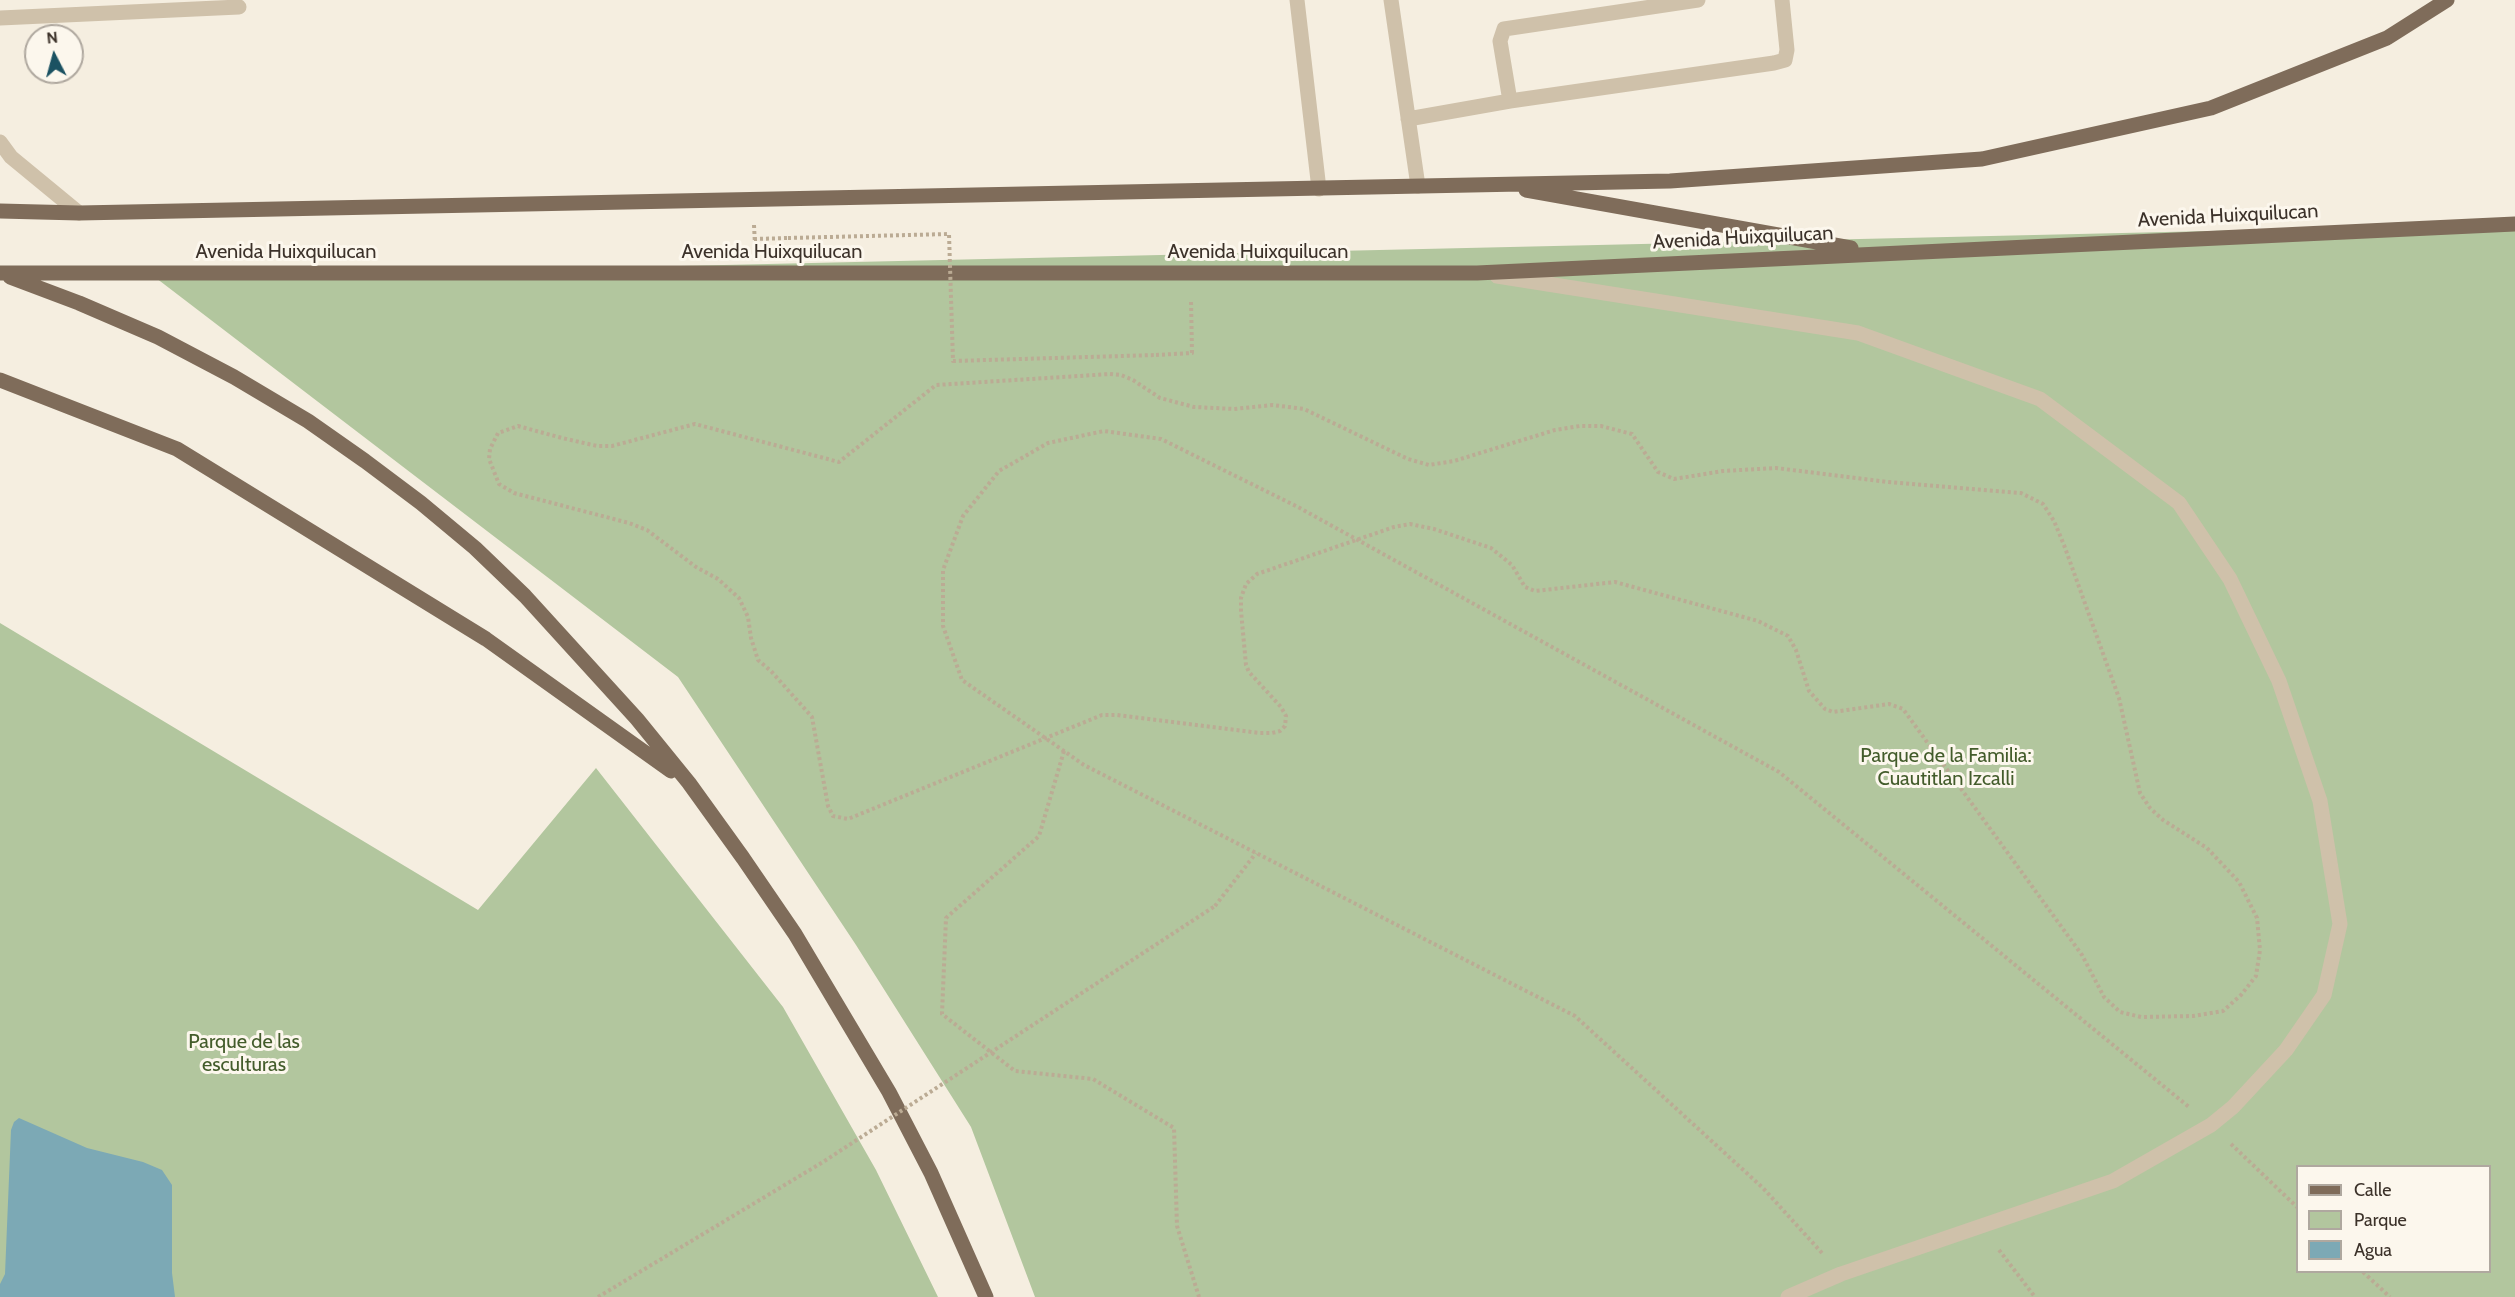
<!DOCTYPE html>
<html>
<head>
<meta charset="utf-8">
<style>
  body { margin:0 }
  #map { position:relative; width:2515px; height:1297px; overflow:hidden; background:#f5eee0; font-family:Cabin,sans-serif }
  canvas { display:block }
  .legend { position:absolute; left:2296px; top:1165px; width:195px; height:108px; box-sizing:border-box; background:#fcf7ed; border:2px solid #afa89f; margin:0; padding:8px 10px; list-style:none; font-size:18px; color:#3c322a }
  .legend li { display:flex; align-items:center; gap:12px; height:30px }
  .legend b { width:30px; border:2px solid #afa89f }
  .north { position:absolute; left:24px; top:24px; width:60px; height:60px; box-sizing:border-box; background:#fcf7ed; border:2px solid #afa89f; border-radius:50%; rotate:354deg; font-size:16px; font-weight:700; line-height:24px; text-align:center; color:#3c322a }
  .north::after { content:''; display:block; margin:auto; width:21px; height:27px; background:#1b5262; clip-path:polygon(50% 0,100% 100%,50% 72%,0 100%) }
</style>
</head>
<body>
<div id="map">
<canvas width="2515" height="1297"></canvas>
<ul class="legend">
<li><b style="height:8px;background:#7f6c5a"></b>Calle</li>
<li><b style="height:16px;background:#b2c69e"></b>Parque</li>
<li><b style="height:16px;background:#7ca9b5"></b>Agua</li>
</ul>
<div class="north">N</div>
</div>
<script>
const context = document.querySelector('canvas').getContext('2d');
context.lineJoin = 'round';
function paint(path, color) { context.fillStyle = color; context.fill(path, 'evenodd'); }
const shape = rows => new Path2D(rows.map(r => 'M' + r).join(''));
function stroke(path, color, width, dash) { context.strokeStyle = color; context.lineWidth = width; context.lineCap = dash ? 'butt' : 'round'; context.setLineDash(dash || []); context.stroke(path); }
function write(font, color, halo, rows, align = 'center') {
  context.font = font + ' Cabin,sans-serif'; context.lineWidth = 6; context.setLineDash([]); context.textBaseline = 'middle'; context.strokeStyle = halo; context.fillStyle = color; for (const [text, x, y, turn = 0] of rows) {
    context.save(); context.translate(x, y); context.rotate((+turn || 0) * Math.PI / 180); context.textAlign = isNaN(turn) ? turn : align; if (halo) context.strokeText(text, 0, 0); context.fillText(text, 0, 0); context.restore();
  }
}
paint(shape([
  [2515,224,2515,1297,1035,1297,971,1127,856,945,678,677,156,278],
  [2298,1166,2490,1166,2490,1272,2298,1272],
  [0,623,478,910,596,768,783,1007,876,1170,938,1297,0,1297]
]), '#b2c69e');
paint(shape([
  [19,1118,87,1148,143,1162,162,1170,172,1185,172,1273,175,1297,0,1297,0,1284,5,1274,11,1130,14,1122]
]), '#7ca9b5');
stroke(shape([
  [754,225,755,245],
  [754,239,788,238],
  [1156,355,1192,353,1191,300],
  [1110,374,1121,375,1133,380,1160,398,1194,407,1234,409,1273,405,1304,409,1408,459,1429,465,1454,461,1555,430,1580,426,1601,426,1632,434,1658,472,1674,479,1723,471,1776,468,1888,482,2021,493,2043,504,2054,521,2064,545,2119,698,2140,793,2150,808,2163,820,2207,848,2239,882,2257,918,2260,950,2256,976,2241,995,2223,1011,2193,1016,2141,1017,2120,1012,2104,997,2082,955,1903,709,1889,704,1833,712,1825,709,1809,691,1796,650,1788,636,1758,621,1615,582,1535,591,1525,587,1512,565,1491,548,1434,529,1410,524,1394,527,1257,574,1246,584,1241,598,1241,611,1246,665,1249,672,1281,707,1286,716,1285,726,1280,731,1272,733,1260,733,1117,715,1102,715,848,819,833,816,828,806,812,717,771,671,758,660,751,638,748,617,739,598,718,579,696,567,647,530,629,523,514,493,499,484,489,459,490,449,498,433,518,426,562,438,597,446,612,446,695,424,839,462,936,385,1110,374],
  [1064,751,1039,836,946,918,942,1014,1015,1071,1093,1079,1174,1128,1177,1226,1199,1297],
  [1215,906,1256,853],
  [2231,1144,2298,1208],
  [1999,1250,2035,1297],
  [1822,1253,1763,1188,1575,1016,1084,765,962,680,943,626,943,570,963,516,999,471,1048,443,1104,431,1161,439,1296,506,1779,772,2189,1107],
  [2363,1272,2390,1297]
]), '#bbab94', 4, [3, 3]);
stroke(shape([
  [1297,0,1319,189],
  [1391,0,1418,186],
  [0,18,239,7],
  [1510,101,1500,41,1504,29,1698,0],
  [1408,119,1510,101,1774,63,1785,60,1787,50,1782,0],
  [0,142,11,157,79,213],
  [1497,276,1858,333,2040,399,2179,503,2230,579,2279,681,2320,801,2340,924,2324,995,2286,1050,2233,1107,2211,1125,2113,1181,1841,1274,1788,1297]
]), '#cfc1aa', 15);
stroke(shape([
  [1526,190,1851,248],
  [0,211,79,213,1670,181,1982,159,2211,108,2387,38,2447,0],
  [0,273,1477,273,2515,224],
  [10,277,79,303,158,337,234,377,308,421,365,461,421,503,475,548,525,596,637,719,689,783,743,858,795,934,889,1092,931,1173,986,1297],
  [0,380,177,449,486,639,671,771]
]), '#7f6c5a', 15);
stroke(shape([
  [788,238,949,234,953,361,1156,355],
  [598,1297,823,1162,1215,906]
]), '#bbab94', 4, [3, 3]);
write('20px', '#3c322a', '#fcf7ed', [
  ["Avenida Huixquilucan",2228,216,-3],
  ["Avenida Huixquilucan",1743,238,-3],
  ["Avenida Huixquilucan",286,252],
  ["Avenida Huixquilucan",772,252],
  ["Avenida Huixquilucan",1258,252]
]);
write('20px', '#435c2b', '#fcf7ed', [
  ["Parque de la Familia:",1946,756],
  ["Cuautitlan Izcalli",1946,779],
  ["Parque de las",244,1042],
  ["esculturas",244,1065]
]);
</script>
</body>
</html>
